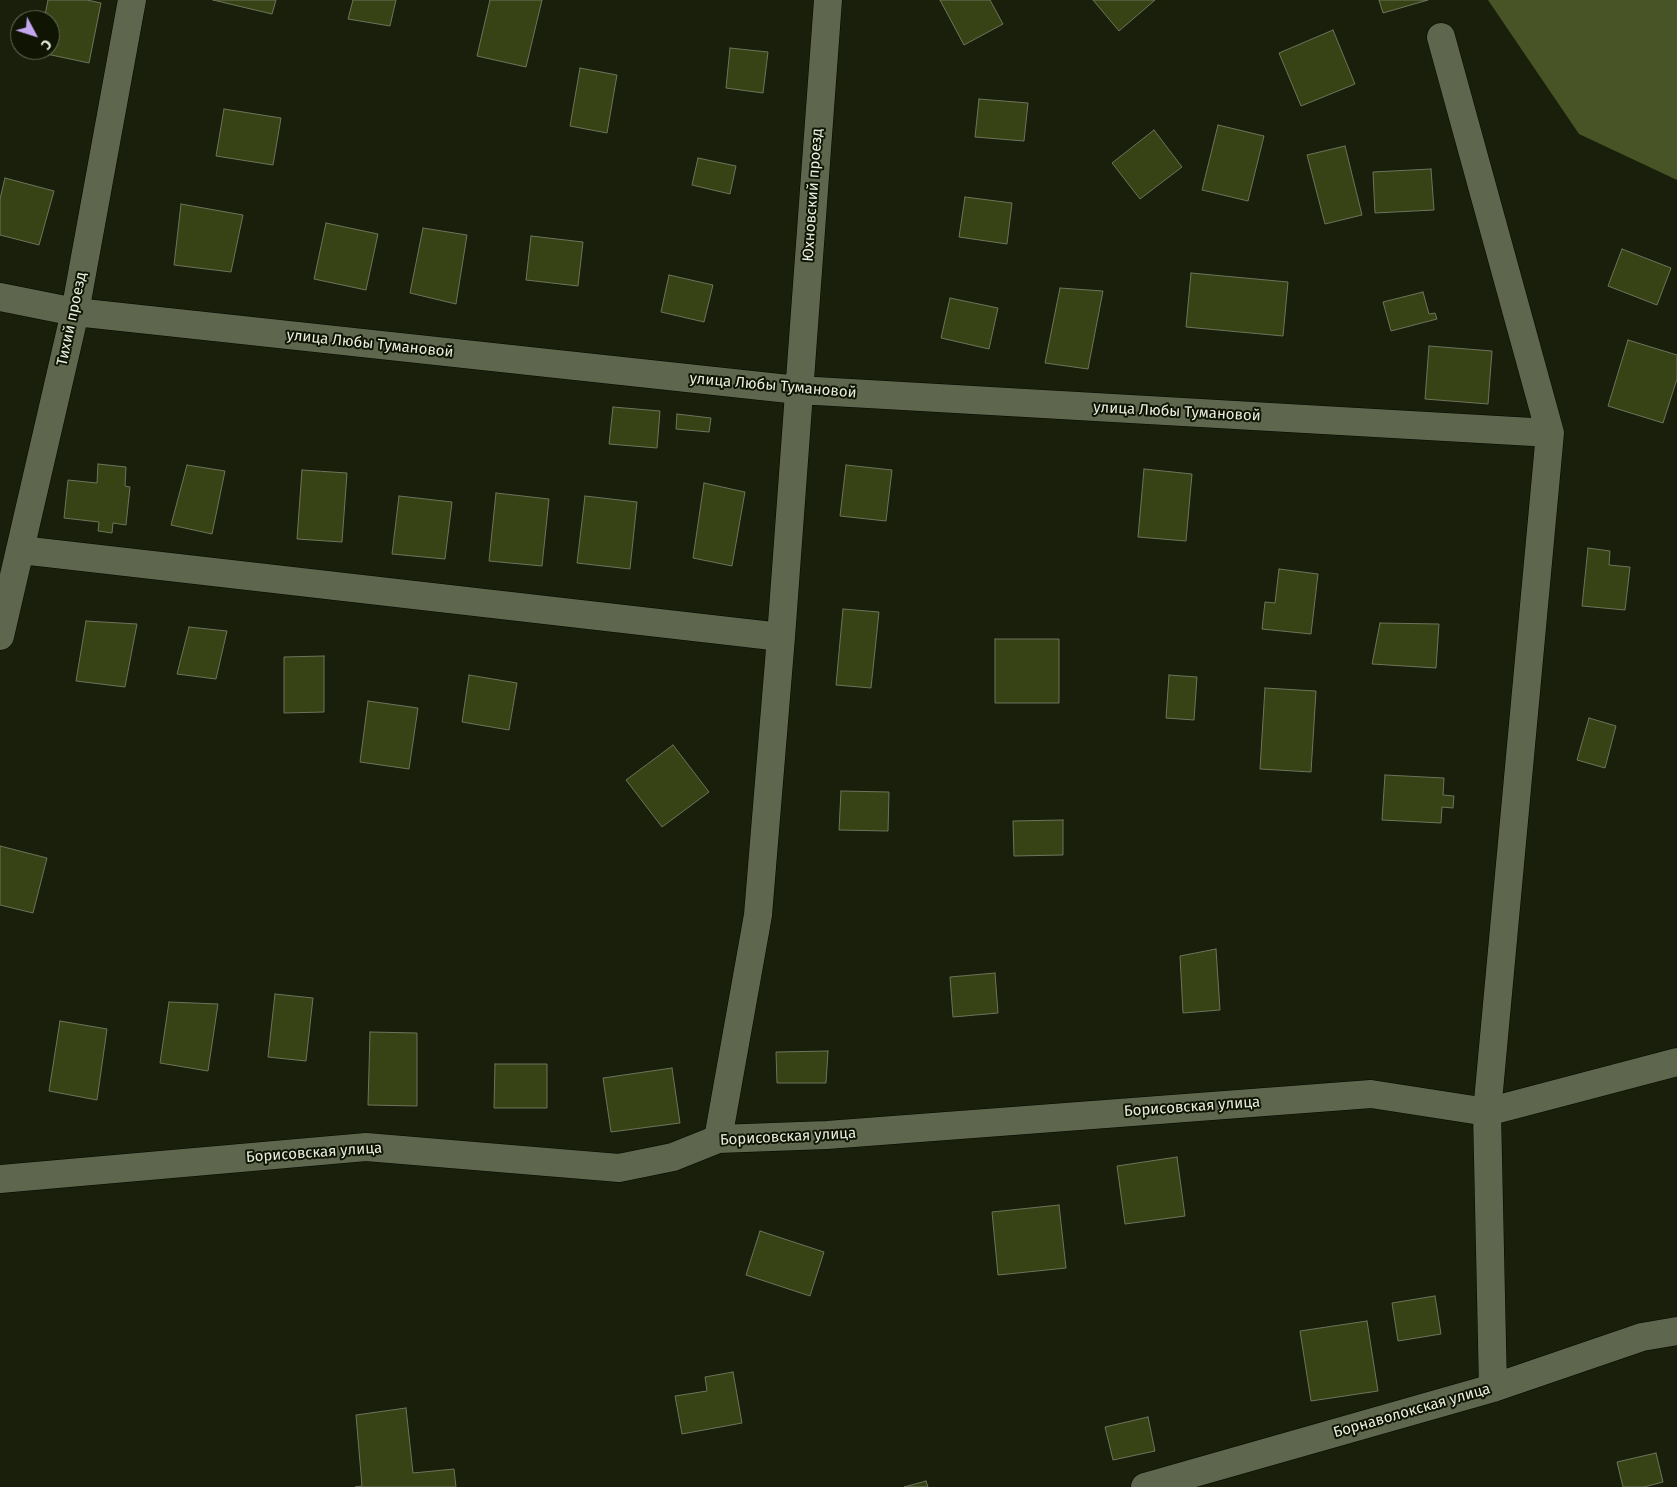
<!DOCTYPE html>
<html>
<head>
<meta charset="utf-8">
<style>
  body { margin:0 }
  #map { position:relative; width:1677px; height:1487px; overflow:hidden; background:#191f0a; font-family:"Fira Sans",sans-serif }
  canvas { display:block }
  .north { position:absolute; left:10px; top:10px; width:50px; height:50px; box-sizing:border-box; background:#101503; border:1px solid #666b5b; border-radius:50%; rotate:130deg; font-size:14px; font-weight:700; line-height:20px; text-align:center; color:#e8eddf }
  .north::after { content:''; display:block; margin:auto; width:18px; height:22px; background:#c4a7f1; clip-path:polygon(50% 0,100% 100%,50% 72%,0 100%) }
</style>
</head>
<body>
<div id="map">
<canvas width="1677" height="1487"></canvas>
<div class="north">С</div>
</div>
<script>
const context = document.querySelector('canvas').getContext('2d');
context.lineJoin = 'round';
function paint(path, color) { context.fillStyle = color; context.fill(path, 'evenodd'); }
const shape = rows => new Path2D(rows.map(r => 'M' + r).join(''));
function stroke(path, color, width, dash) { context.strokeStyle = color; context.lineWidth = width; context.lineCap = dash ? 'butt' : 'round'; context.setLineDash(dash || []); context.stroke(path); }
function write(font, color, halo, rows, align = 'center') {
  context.font = font + ' "Fira Sans",sans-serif'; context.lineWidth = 4; context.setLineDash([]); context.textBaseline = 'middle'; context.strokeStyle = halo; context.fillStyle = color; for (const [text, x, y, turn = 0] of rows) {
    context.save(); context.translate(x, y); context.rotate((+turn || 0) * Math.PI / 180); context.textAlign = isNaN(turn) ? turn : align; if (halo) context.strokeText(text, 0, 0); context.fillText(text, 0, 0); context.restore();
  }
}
paint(shape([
  [1488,0,1677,0,1677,180,1579,134]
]), '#485426');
const building = shape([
  [48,0,87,0,101,3,89,63,37,52,50,50,50,20,44,20,48,0],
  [213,0,276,0,272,14,213,0],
  [353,0,396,0,390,26,348,19,353,0],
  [490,0,542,0,526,67,477,56,490,0],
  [940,0,990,0,1003,24,964,45,940,0],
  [1093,0,1155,0,1119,31,1093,0],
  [1379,0,1428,0,1383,13,1379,0],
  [1333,30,1355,84,1301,106,1279,53,1333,30],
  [730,48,768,52,763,93,726,88,730,48],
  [580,68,617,75,607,133,570,126,580,68],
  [979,99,1028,103,1024,141,975,137,979,99],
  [224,109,281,118,273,165,216,156,224,109],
  [1218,125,1264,136,1248,201,1202,190,1218,125],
  [1154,130,1182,167,1140,199,1112,163,1154,130],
  [1345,146,1362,215,1325,224,1307,155,1345,146],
  [698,158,736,166,730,194,692,185,698,158],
  [1431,169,1434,210,1375,213,1373,172,1431,169],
  [5,178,54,191,39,245,0,235,0,199,5,178],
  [965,197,1012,203,1007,244,959,237,965,197],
  [181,204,243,215,231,272,174,265,181,204],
  [326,223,378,234,366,290,314,279,326,223],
  [423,228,467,235,456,304,410,293,423,228],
  [531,236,583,242,578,286,526,280,531,236],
  [1622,249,1671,268,1657,305,1608,286,1622,249],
  [1191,273,1288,282,1283,336,1186,327,1191,273],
  [669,275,713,285,704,322,661,312,669,275],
  [1060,288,1103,291,1088,369,1045,363,1060,288],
  [1423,292,1429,314,1435,313,1437,319,1391,331,1383,302,1423,292],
  [950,298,998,308,989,349,941,338,950,298],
  [1628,340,1677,355,1677,379,1663,423,1608,406,1628,340],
  [1429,346,1492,351,1488,404,1425,399,1429,346],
  [613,407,660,411,657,448,609,444,613,407],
  [677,414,711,418,709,432,676,429,677,414],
  [98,464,126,467,125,486,130,487,126,525,113,523,112,533,98,531,99,522,64,518,68,480,97,483,98,464],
  [187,465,225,471,212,534,171,525,187,465],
  [846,465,892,470,886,521,840,516,846,465],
  [1144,469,1192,474,1186,541,1138,537,1144,469],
  [302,470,347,473,342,542,297,539,302,470],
  [704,483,745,492,732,566,693,558,704,483],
  [496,493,549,499,542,566,489,561,496,493],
  [399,496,452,502,445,559,392,554,399,496],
  [585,496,637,502,630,569,577,563,585,496],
  [1588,548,1610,551,1609,565,1630,567,1625,610,1582,606,1588,548],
  [1279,569,1318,574,1311,634,1262,629,1265,602,1275,603,1279,569],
  [843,609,879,612,871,688,836,685,843,609],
  [86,621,137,624,125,687,76,681,86,621],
  [1380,623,1439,624,1436,668,1372,664,1380,623],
  [189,627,227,631,216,679,177,674,189,627],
  [995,639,1059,639,1059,703,995,703,995,639],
  [324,656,324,712,284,713,284,657,324,656],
  [469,675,517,683,509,730,462,722,469,675],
  [1169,675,1197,677,1194,720,1166,718,1169,675],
  [1265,688,1316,691,1311,772,1260,769,1265,688],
  [368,701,418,708,409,769,360,762,368,701],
  [1589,718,1616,726,1605,768,1577,760,1589,718],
  [673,745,709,792,662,827,626,780,673,745],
  [1385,775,1444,778,1443,795,1454,796,1453,808,1442,807,1441,823,1382,820,1385,775],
  [841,791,889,792,888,831,839,830,841,791],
  [1063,820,1063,855,1014,856,1013,821,1063,820],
  [0,846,47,858,33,913,0,905,0,846],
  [1216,949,1220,1010,1183,1013,1180,956,1216,949],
  [995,973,998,1013,953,1017,950,977,995,973],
  [275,994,313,998,306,1061,268,1057,275,994],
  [169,1002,218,1004,208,1071,160,1063,169,1002],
  [60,1021,107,1029,97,1100,49,1091,60,1021],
  [370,1032,417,1033,417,1106,368,1105,370,1032],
  [828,1051,826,1083,777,1083,776,1052,828,1051],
  [495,1064,547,1064,547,1108,494,1108,495,1064],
  [672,1068,680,1123,611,1132,603,1078,672,1068],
  [1177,1157,1185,1216,1125,1224,1117,1166,1177,1157],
  [1059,1205,1066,1268,998,1275,992,1212,1059,1205],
  [760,1231,824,1252,810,1296,746,1275,760,1231],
  [1435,1296,1441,1334,1398,1341,1392,1303,1435,1296],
  [1367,1321,1378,1391,1311,1401,1300,1331,1367,1321],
  [733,1372,742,1423,682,1434,675,1396,707,1391,705,1377,733,1372],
  [406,1408,413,1473,454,1469,456,1487,355,1487,362,1486,356,1415,406,1408],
  [1148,1417,1155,1451,1113,1460,1105,1427,1148,1417],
  [1656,1453,1663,1482,1644,1487,1623,1487,1617,1462,1656,1453],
  [926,1481,928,1487,904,1487,926,1481]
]);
paint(building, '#384315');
stroke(building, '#6d745c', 1);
const street = shape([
  [1441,37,1550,433,1487,1112,1493,1388],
  [0,297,75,312,798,390,1550,433],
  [21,550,781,637],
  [0,636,75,312,132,0],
  [718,1139,758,915,781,637,828,0],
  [0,1179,366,1147,619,1168,673,1157,718,1139,827,1135,1371,1094,1487,1112,1677,1062],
  [1145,1487,1493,1388,1642,1337,1677,1331]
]);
stroke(street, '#050800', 29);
stroke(street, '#5e664e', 28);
write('15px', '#e8eddf', '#101503', [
  ["Юхновский проезд",813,195,-86],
  ["Тихий проезд",72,319,-78],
  ["улица Любы Тумановой",370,344,6],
  ["улица Любы Тумановой",773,386,5],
  ["улица Любы Тумановой",1177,412,3],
  ["Борисовская улица",1192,1107,-4],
  ["Борисовская улица",788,1137,-3],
  ["Борисовская улица",314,1153,-4],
  ["Борнаволокская улица",1412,1411,-16]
]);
</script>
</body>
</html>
